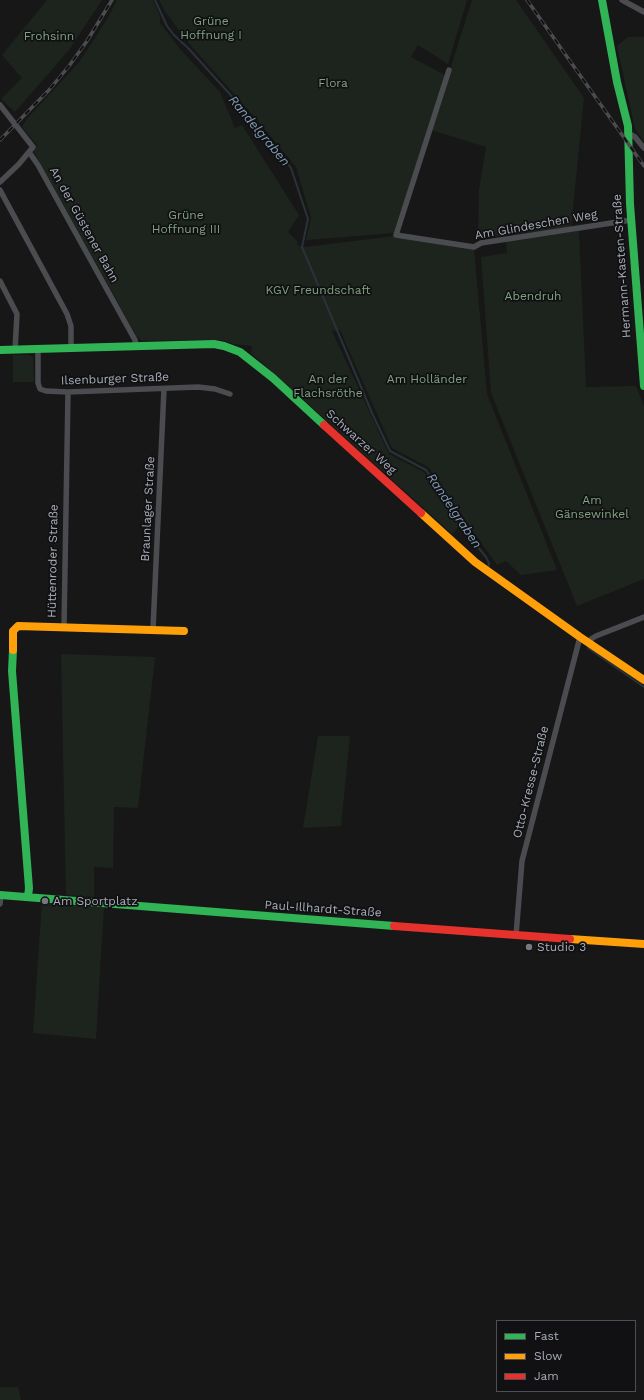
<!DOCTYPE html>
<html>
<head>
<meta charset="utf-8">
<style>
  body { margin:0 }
  #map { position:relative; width:644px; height:1400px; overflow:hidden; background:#171717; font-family:"Work Sans",sans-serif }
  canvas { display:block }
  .legend { position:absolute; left:496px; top:1320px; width:140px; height:72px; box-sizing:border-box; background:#111113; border:1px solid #4d4f55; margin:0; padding:5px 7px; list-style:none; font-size:12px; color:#a8adb8 }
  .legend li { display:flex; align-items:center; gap:8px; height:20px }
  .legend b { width:20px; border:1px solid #4d4f55 }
</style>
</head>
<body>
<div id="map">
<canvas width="644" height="1400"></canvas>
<ul class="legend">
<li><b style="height:5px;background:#30b455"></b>Fast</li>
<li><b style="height:5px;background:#ff9f0a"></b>Slow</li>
<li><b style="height:5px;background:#e5322d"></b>Jam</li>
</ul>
</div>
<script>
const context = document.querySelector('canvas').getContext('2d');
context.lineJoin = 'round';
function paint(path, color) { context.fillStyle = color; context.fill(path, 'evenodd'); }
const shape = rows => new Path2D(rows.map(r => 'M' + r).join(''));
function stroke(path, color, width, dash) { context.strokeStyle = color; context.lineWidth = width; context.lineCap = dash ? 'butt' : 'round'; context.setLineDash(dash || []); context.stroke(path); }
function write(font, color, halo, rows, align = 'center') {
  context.font = font + ' "Work Sans",sans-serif'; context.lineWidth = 3.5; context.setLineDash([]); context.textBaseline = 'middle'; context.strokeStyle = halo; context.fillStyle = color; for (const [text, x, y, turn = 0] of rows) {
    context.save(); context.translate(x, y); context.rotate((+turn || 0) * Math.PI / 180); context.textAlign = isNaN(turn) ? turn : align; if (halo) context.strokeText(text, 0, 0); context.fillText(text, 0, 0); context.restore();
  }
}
paint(shape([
  [47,0,102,0,69,50,15,112,1,99,22,78,2,55],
  [117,0,153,0,160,16,160,23,180,49,220,92,235,128,242,125,299,215,288,232,298,242,297,245,305,247,394,236,474,249,487,394,557,570,521,575,506,561,497,565,428,467,392,448,340,330,332,331,389,454,424,472,460,525,452,534,275,374,251,353,252,346,234,344,221,340,142,341,136,335,33,150,37,145,22,127,26,120,80,61,109,16],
  [159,0,467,0,448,64,418,45,411,57,445,75,394,233,306,240,311,218,296,167,258,121,192,47,166,13],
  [472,0,516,0,584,98,571,228,478,238,479,190,486,147,431,130],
  [628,37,644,37,644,142,635,129,617,46],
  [579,231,586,387,636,386,644,406,644,579,577,606,491,393,481,257,507,253,506,241],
  [13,355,29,355,33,357,34,382,13,382],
  [61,654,155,657,138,808,114,807,113,868,94,867,94,897,66,895],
  [318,736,350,736,341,826,303,828],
  [42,901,104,906,96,1039,33,1033],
  [0,1387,18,1387,21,1400,0,1400]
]), '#1d241e');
stroke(shape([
  [155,0,167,26,174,35,189,49,255,122,291,168,308,219,302,247,372,413,390,451,426,470,477,546,486,557,489,563,488,568],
  [588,648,644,687]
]), '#2a3239', 2);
stroke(shape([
  [622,0,644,12],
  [449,70,396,235,474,247,481,243,631,220],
  [0,105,33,147,19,164,0,182],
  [628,133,635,137,644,148],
  [29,152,38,165,105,286,135,340,136,347],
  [0,190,67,314,71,326,71,349],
  [0,281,17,314,15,350],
  [38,350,38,383,40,389,46,391,68,392,198,387,215,389,230,394],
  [64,627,68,392],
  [153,629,164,389],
  [589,642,591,639,596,636,644,617],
  [0,904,1,895],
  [516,935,522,861,580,637]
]), '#4b4c50', 5.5);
stroke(shape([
  [602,0,617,82,628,126,630,204,644,386],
  [0,350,214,344,224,346,240,352,273,378,324,425],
  [13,650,12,671,29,888,28,897],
  [0,895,394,926]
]), '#30b455', 8);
stroke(shape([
  [421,513,475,562,580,637,644,680],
  [13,650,13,631,18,626,184,631],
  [570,939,644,944]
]), '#ff9f0a', 8);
stroke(shape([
  [324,425,421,513],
  [394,926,570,939]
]), '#e5322d', 8);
const rail = shape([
  [527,0,644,166],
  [0,140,49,90,69,66,87,41,112,0]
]);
stroke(rail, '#4b4c4f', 3.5);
stroke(rail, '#111113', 2, [6]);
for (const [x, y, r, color] of [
  [45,901,4,"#757880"],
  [529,947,4,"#757880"]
]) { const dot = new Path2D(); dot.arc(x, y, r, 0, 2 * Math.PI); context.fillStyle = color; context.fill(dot); stroke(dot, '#111113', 1.5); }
write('12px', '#7fa381', '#111113', [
  ["Grüne",211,21],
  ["Hoffnung I",211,35],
  ["Frohsinn",49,36],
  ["Flora",333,83],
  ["Grüne",186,215],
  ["Hoffnung III",186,229],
  ["KGV Freundschaft",318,290],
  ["Abendruh",533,296],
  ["An der",328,379],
  ["Flachsröthe",328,393],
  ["Am Holländer",427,379],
  ["Am",592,500],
  ["Gänsewinkel",592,514]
]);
write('12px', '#a8adb8', '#111113', [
  ["An der Güstener Bahn",84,225,61],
  ["Am Glindeschen Weg",536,225,-10],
  ["Hermann-Kasten-Straße",622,266,-94],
  ["Ilsenburger Straße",115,379,-2],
  ["Schwarzer Weg",361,442,42],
  ["Braunlager Straße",148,509,-87],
  ["Hüttenroder Straße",53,561,-89],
  ["Otto-Kresse-Straße",531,782,-76],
  ["Paul-Illhardt-Straße",323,909,4]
]);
write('12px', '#a8adb8', '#111113', [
  ["Am Sportplatz",53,901],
  ["Studio 3",537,947]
], 'left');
write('italic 13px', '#7f9bb3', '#111113', [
  ["Randelgraben",259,131,50],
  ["Randelgraben",454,511,56]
]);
</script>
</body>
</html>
